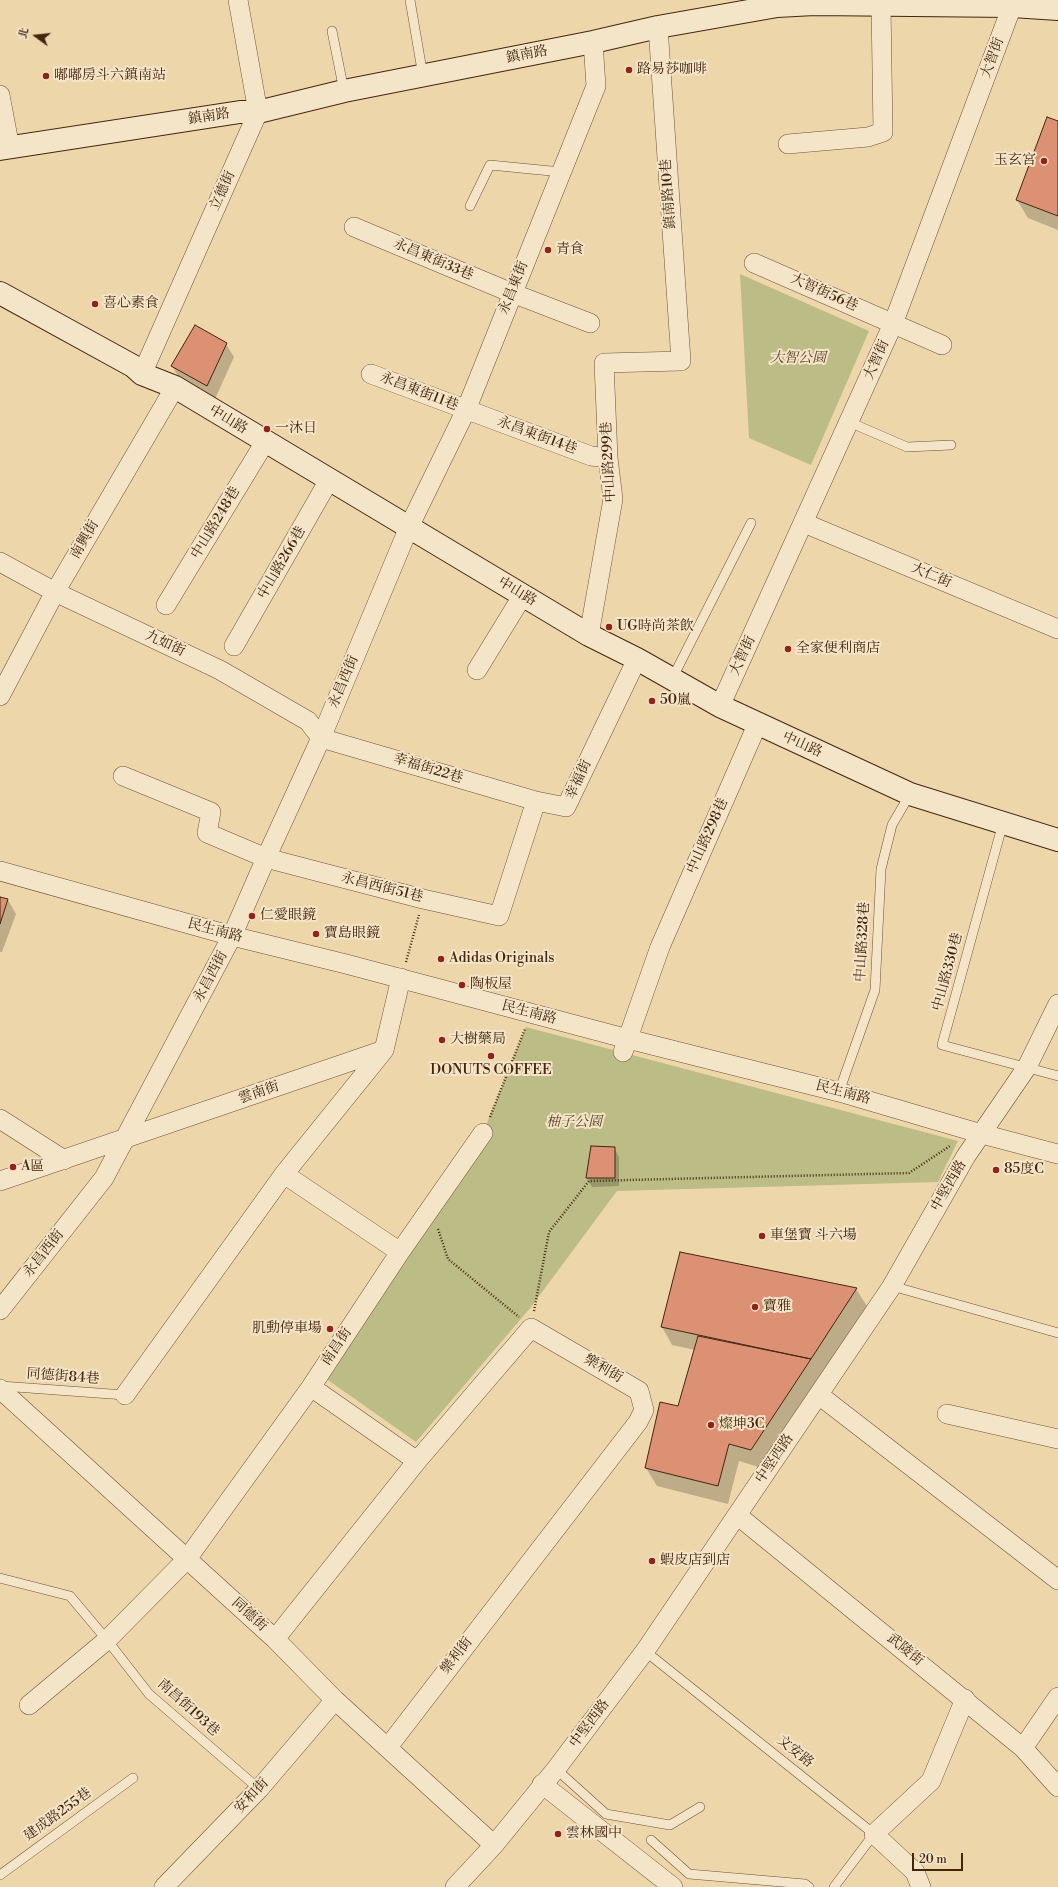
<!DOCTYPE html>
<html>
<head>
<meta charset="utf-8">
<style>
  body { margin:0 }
  #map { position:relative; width:1058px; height:1887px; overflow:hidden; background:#eed6ab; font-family:"Libre Bodoni","Noto Serif TC",serif }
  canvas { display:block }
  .north { position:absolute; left:16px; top:16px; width:40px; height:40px; -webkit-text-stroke:3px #f4e4c8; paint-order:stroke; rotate:285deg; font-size:11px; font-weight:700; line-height:16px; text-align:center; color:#44260f }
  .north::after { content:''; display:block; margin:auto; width:14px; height:18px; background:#44260f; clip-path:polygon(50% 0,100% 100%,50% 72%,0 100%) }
  .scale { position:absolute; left:912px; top:1853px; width:51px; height:18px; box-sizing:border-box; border:2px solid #44260f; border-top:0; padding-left:5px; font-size:12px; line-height:14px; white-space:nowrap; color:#44260f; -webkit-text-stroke:3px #f4e4c8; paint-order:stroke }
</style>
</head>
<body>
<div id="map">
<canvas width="1058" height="1887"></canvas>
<div class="north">北</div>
<div class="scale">20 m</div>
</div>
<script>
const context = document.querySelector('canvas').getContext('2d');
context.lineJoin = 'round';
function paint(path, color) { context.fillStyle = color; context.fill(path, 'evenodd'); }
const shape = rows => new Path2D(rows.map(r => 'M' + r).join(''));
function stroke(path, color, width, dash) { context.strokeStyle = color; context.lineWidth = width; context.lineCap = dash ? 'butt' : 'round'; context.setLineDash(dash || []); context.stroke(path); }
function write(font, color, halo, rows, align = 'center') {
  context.font = font + ' "Libre Bodoni","Noto Serif TC",serif'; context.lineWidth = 4; context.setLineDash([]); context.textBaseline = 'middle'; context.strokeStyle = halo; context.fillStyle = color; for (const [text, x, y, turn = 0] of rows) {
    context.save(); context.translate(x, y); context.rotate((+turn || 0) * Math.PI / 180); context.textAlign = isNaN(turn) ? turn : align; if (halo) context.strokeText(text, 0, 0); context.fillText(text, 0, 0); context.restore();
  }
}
paint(shape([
  [740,274,869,331,811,465,749,438],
  [526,1027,958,1141,938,1182,617,1191,531,1307,416,1442,325,1378,483,1133]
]), '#bcbd86');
paint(shape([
  [1058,122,1058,230,1028,218,1017,200],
  [226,344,234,357,215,399,180,379,172,366],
  [0,898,8,900,16,914,2,952,0,952],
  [591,1147,614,1148,619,1157,619,1186,592,1187,587,1178],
  [680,1253,856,1289,867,1306,762,1468,739,1461,728,1504,657,1486,646,1468,679,1407,695,1350,672,1345,662,1327]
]), '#0003');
const building = shape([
  [1047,117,1058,121,1058,216,1016,200,1047,117],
  [195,325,227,343,207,386,171,366,195,325],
  [0,897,8,899,0,924,0,897],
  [591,1146,615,1147,615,1178,586,1178,591,1146],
  [680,1252,857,1288,811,1359,661,1327,680,1252],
  [698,1336,811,1359,751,1450,729,1444,718,1486,645,1468,660,1402,678,1406,698,1336]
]);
paint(building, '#dc9074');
stroke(building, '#44260f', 1);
const lane = shape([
  [410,0,423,76],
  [332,31,344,91],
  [470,206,490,165,561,172],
  [849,422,907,447,951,445],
  [672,679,751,523],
  [1003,823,942,1045,1058,1076],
  [839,1092,875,990,881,869,892,825,910,794],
  [892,1286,1058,1333],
  [1,1386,125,1395],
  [0,1578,70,1596,107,1640,149,1694,259,1789],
  [645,1651,874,1834,834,1887],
  [556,1769,606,1814,670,1825,700,1807],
  [651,1840,689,1874,805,1884,809,1887],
  [0,1875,133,1778]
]);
const street = shape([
  [0,95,10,148],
  [788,144,868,137,883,132,881,5],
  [354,227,512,293,590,323],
  [754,263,942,345],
  [142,374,258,112,238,0],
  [371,374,591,456,608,458],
  [804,523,1058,629],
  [0,562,55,592,220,670,308,721,321,738,536,801],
  [166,605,265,442],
  [589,635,613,499,608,458,604,363,681,361,658,27],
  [234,646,329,480],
  [477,670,523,595],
  [0,696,55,592,175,387],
  [720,706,893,324,1012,6],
  [123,776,211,812,207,833,266,858,423,899,499,916,536,801,566,807,637,659],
  [0,871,232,936,346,964,628,1039,839,1092,982,1134,1058,1154],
  [623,1052,660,947,757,725],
  [0,1119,64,1160],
  [284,1174,400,1252],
  [0,1181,384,1050],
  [0,1310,104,1178,232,936,266,858,321,738,409,527,466,410,596,86,593,42],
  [311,1387,417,1461],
  [0,1389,275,1639,335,1700,494,1845],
  [125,1395,284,1174,384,1050,401,978],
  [819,1395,1058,1580],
  [947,1414,1058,1439],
  [737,1515,1023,1748,1058,1697],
  [275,1639,417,1461,531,1328,639,1391,644,1410,638,1422,388,1747],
  [29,1705,107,1640,187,1559,311,1387,400,1252,483,1133],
  [1023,1748,1058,1787],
  [542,1784,673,1887],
  [164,1887,259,1789,335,1700],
  [455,1887,494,1845,556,1769,645,1651,892,1286,966,1156,1027,1067,1058,1004],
  [921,1887,915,1872,874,1834,931,1781,965,1699]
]);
const secondary = shape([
  [0,149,240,112,258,112,344,91,593,42,658,27,777,6,814,4,1012,6,1058,9],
  [0,293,133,366,142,374,175,387,589,635,637,659,720,706,910,794,1058,840]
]);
stroke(lane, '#6e5236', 10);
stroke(street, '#6e5236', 20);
stroke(secondary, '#44260f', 24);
stroke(shape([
  [406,962,419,915],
  [490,1117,525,1029],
  [438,1229,448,1259,519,1317],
  [534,1311,549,1232,589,1181,909,1173,950,1146]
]), '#44260f', 2.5, [1, 2]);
stroke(lane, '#f4e4c8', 9);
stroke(street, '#f4e4c8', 19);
stroke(secondary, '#f4e4c8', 22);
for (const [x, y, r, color] of [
  [629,70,4,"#8f2418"],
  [46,76,4,"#8f2418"],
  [1044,161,4,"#8f2418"],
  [548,250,4,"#8f2418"],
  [95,304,4,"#8f2418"],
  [267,429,4,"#8f2418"],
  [609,627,4,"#8f2418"],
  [788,649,4,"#8f2418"],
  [652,701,4,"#8f2418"],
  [252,916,4,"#8f2418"],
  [316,934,4,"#8f2418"],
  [441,959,4,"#8f2418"],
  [462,985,4,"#8f2418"],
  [442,1040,4,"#8f2418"],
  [491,1056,4,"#8f2418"],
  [13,1167,4,"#8f2418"],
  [996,1170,4,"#8f2418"],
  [762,1236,4,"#8f2418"],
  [755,1307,4,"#8f2418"],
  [330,1329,4,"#8f2418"],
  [711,1425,4,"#8f2418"],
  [652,1561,4,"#8f2418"],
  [558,1834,4,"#8f2418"]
]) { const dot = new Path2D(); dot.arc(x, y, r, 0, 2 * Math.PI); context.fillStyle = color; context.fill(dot); stroke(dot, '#f4e4c8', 1.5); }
write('14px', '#44260f', '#f4e4c8', [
  ["鎮南路",527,55,-11],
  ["大智街",993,58,-70],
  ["鎮南路",209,117,-9],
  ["立德街",223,191,-66],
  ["鎮南路10巷",669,194,-94],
  ["永昌東街33巷",433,260,23],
  ["永昌東街",514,288,-68],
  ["大智街56巷",824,293,24],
  ["大智街",877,360,-66],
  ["永昌東街11巷",419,392,21],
  ["中山路",228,420,31],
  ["永昌東街14巷",537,436,20],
  ["中山路299巷",609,462,-93],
  ["中山路248巷",216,523,-59],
  ["南興街",85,540,-60],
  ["中山路266巷",282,563,-60],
  ["大仁街",931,576,23],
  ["中山路",517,592,31],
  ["九如街",165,644,25],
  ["大智街",743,656,-65],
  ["永昌西街",344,682,-67],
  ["中山路",802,745,24],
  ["幸福街22巷",428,769,17],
  ["幸福街",579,780,-65],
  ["中山路298巷",708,836,-66],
  ["永昌西街51巷",382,888,14],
  ["民生南路",215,931,15],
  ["中山路328巷",863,942,-87],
  ["中山路330巷",948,972,-75],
  ["永昌西街",211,977,-62],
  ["民生南路",529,1013,15],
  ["雲南街",259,1093,-19],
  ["民生南路",843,1093,15],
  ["中堅西路",949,1186,-60],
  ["永昌西街",44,1254,-52],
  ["南昌街",337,1347,-56],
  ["樂利街",603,1369,30],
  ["同德街84巷",63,1377,4],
  ["中堅西路",775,1459,-56],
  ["同德街",249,1615,42],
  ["武陵街",905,1650,39],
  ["樂利街",457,1656,-53],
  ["南昌街193巷",188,1708,42],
  ["中堅西路",590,1724,-53],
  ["文安路",795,1752,39],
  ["安和街",252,1796,-47],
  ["建成路255巷",58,1815,-36]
]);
write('14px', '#44260f', '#f4e4c8', [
  ["路易莎咖啡",637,70],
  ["嘟嘟房斗六鎮南站",54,76],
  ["玉玄宮",1036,161,"right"],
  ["青食",556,250],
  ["喜心素食",103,304],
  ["一沐日",275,429],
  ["UG時尚茶飲",617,627],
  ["全家便利商店",796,649],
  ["50嵐",660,701],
  ["仁愛眼鏡",260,916],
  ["寶島眼鏡",324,934],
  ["Adidas Originals",449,959],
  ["陶板屋",470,985],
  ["大樹藥局",450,1040],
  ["DONUTS COFFEE",491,1071,"center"],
  ["A區",21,1167],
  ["85度C",1004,1170],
  ["車堡寶 斗六場",770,1236],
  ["寶雅",763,1307],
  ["肌動停車場",322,1329,"right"],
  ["燦坤3C",719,1425],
  ["蝦皮店到店",660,1561],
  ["雲林國中",566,1834]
], 'left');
write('italic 14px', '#5c4427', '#f4e4c8', [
  ["大智公園",798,359],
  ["柚子公園",574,1123]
]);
</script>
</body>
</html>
